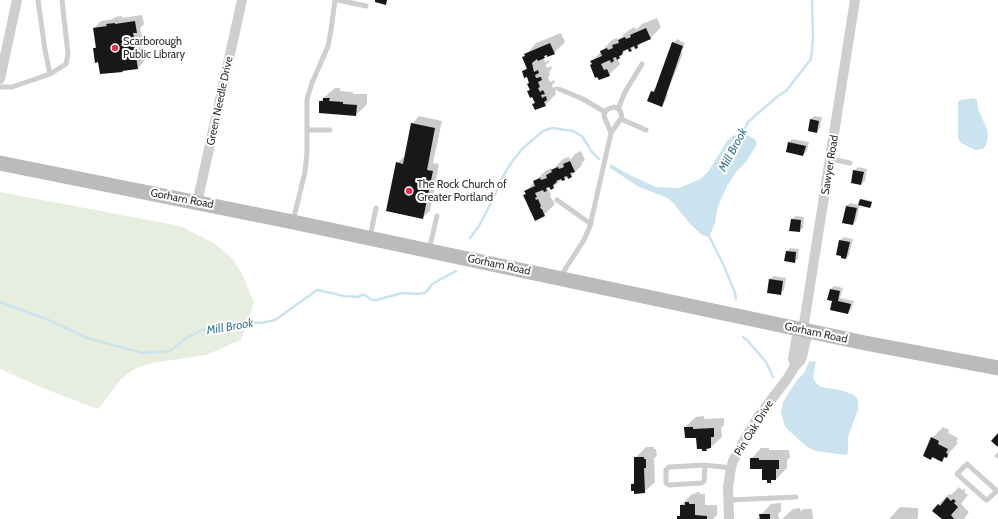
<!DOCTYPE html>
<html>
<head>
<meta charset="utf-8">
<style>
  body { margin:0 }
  canvas { display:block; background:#fff }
</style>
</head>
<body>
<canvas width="998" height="519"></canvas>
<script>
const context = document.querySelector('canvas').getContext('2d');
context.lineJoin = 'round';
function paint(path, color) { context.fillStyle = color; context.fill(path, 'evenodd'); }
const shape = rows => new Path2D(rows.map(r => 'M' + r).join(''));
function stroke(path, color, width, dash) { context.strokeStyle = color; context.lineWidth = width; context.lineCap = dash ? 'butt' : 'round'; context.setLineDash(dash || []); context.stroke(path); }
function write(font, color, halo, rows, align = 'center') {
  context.font = font + ' Cabin,sans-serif'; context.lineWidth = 4; context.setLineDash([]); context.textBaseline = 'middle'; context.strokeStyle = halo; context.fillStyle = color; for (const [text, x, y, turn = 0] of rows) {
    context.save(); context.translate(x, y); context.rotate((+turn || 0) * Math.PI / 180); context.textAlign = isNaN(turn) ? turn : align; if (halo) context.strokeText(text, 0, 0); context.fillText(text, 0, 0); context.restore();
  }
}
paint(shape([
  [0,192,180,226,214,243,233,259,243,276,254,302,241,340,206,355,152,363,135,369,122,378,98,409,45,389,0,369]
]), '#e8eedf');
paint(shape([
  [974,98,977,100,978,109,987,129,988,137,986,145,983,149,975,150,961,143,958,138,958,102,960,100],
  [743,133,755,139,757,144,746,162,736,172,727,186,718,206,715,223,709,237,702,235,689,223,675,205,668,198,639,187,610,168,610,164,632,176,656,187,679,188,700,179,708,172,727,141,733,136],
  [812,361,816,362,813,378,816,383,821,387,840,390,852,394,857,398,858,402,858,410,848,437,848,452,846,455,816,451,807,447,785,427,781,412,783,402,797,380,804,373,809,362]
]), '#cbe3ee');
paint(shape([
  [142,15,144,24,140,28,145,48,143,50,145,60,138,68,124,70,122,71,99,61,94,48,96,46,94,28,101,21,113,19,115,17,122,16,122,18],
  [657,18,661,27,651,38,643,41,638,47,635,46,631,50,628,49,617,58,620,64,609,75,591,65,593,63,592,61,612,40,617,38,618,40,629,30,635,27,636,30,642,24],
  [561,33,565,42,554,53,547,54,543,57,545,62,549,60,549,62,546,65,547,68,551,66,552,68,549,72,550,75,548,77,550,82,554,80,555,82,552,85,553,88,557,86,558,88,555,91,556,94,545,105,534,104,536,102,533,96,528,92,530,90,530,82,527,76,523,72,527,67,523,58,536,43],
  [677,39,685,43,681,53,683,53,667,93,668,94,665,102,661,106,652,92,656,88,673,43],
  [335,88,340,88,340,91,353,92,353,94,367,94,367,104,356,115,320,101],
  [419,116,442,121,433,163,439,164,430,211,422,218,397,163,405,156,412,124],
  [814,116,822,117,820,128,817,132,811,119],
  [792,139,809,142,807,151,803,155,787,151,789,142],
  [581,151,585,160,581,164,582,165,571,176,568,176,565,179,562,179,553,187,550,186,548,188,551,195,550,196,555,204,544,215,524,195,526,193,526,191,545,171,551,168,552,170,563,159,569,157,570,160,575,154],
  [858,167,867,169,865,181,861,184,854,171],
  [862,199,872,201,871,206,870,207,860,204,856,221,853,224,846,206,850,203,859,205],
  [796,216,804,217,803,228,799,231,792,219],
  [844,237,853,239,849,255,846,258,842,255,837,254,840,240],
  [790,248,799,249,798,258,794,262,787,251],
  [774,276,786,278,784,290,780,294,770,279],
  [834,286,843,288,840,298,854,301,851,310,848,313,833,300,831,289],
  [704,416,704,419,724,418,724,425,721,428,722,437,711,447,709,448,706,450,697,437,685,427,696,417],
  [943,427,949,430,948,433,958,438,956,442,958,443,942,461,933,456,931,459,932,438],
  [646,447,654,447,654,449,656,449,657,456,654,458,655,482,644,492,632,484,635,481,635,458],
  [761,448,769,448,769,450,789,450,790,457,787,460,787,468,776,479,773,479,771,482,763,468,751,459],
  [998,452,998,459,994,456],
  [959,487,962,490,964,489,966,490,964,492,968,495,961,504,969,512,964,519,943,519,938,505,949,494,951,495],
  [697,492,700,492,700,494,705,494,705,505,717,505,717,515,713,519,678,519,678,517,681,513,681,505,692,494,694,494],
  [781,503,781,511,778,514,779,519,757,519,771,504],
  [900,507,918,508,918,518,917,519,889,519],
  [800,508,800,511,804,509,812,509,813,519,782,519,793,509]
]), '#0003');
stroke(shape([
  [742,135,748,122,778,96,786,91,811,59,813,39,812,0],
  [708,234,724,266,735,293,736,299],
  [470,238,479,226,493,199,502,178,511,163,523,148,543,131,552,128,573,131,582,136,592,152,599,159],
  [0,302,51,321,87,338,143,353,170,351,186,338,198,332,210,327,241,322,261,323,275,320,317,290,336,294,343,296,359,297,361,295,365,295,372,300,376,300,402,293,418,294,424,293,428,290,432,284,456,271],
  [743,337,748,341,766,362,773,377]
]), '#cbe3ee', 2.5);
paint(shape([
  [375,0,387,0,386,5,375,2],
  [135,21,137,33,133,33,138,57,136,57,138,69,122,71,123,72,100,74,98,62,95,63,93,48,96,48,93,28,107,26,106,24,115,23,115,24],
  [646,28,651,39,637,45,638,48,635,49,634,46,630,48,632,51,629,52,628,49,623,51,622,55,619,56,620,58,617,60,616,57,613,58,614,61,611,63,610,60,601,64,604,70,607,69,610,76,599,80,597,77,595,78,590,65,592,64,590,61,602,56,600,51,607,48,608,50,613,48,612,45,619,43,618,40,625,37,626,39,631,37,630,35],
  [672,42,683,46,662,107,647,101,651,91,654,92],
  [550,43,555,54,547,57,547,55,544,56,545,58,538,61,537,59,532,63,534,72,538,70,539,73,535,75,536,78,541,77,542,80,538,82,540,87,538,88,540,92,543,90,545,94,541,95,542,98,546,96,547,100,544,102,546,106,535,110,532,104,535,103,532,97,530,98,527,91,530,90,527,84,529,83,527,77,524,78,522,71,527,69,522,57,525,56,524,54],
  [323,98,330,98,329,101,343,102,343,104,357,105,356,116,319,113,319,101,323,101],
  [810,119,819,121,817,133,808,131],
  [411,123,435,128,427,170,433,171,423,219,386,211,396,162,403,164],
  [788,142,806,146,803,156,786,152],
  [570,161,575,172,570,173,572,177,568,179,567,176,564,177,565,180,562,181,561,179,556,181,557,182,553,185,554,188,551,190,549,187,546,188,547,191,544,192,543,190,535,193,537,197,535,198,536,200,538,199,541,206,540,207,541,209,542,209,545,216,535,221,523,195,526,194,524,191,535,186,533,181,540,178,541,180,547,178,546,175,552,172,551,170,558,167,559,169,564,167,563,164],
  [853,170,864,172,861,185,851,183],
  [860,199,872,202,870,208,858,205],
  [846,206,857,208,853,225,842,223],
  [791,219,801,220,800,232,789,231],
  [839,240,850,242,846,259,841,258,841,256,836,255],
  [786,251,796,252,795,263,784,261],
  [769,279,783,281,781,295,767,293],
  [830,289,840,291,838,301,851,304,848,314,830,310,832,301,827,300],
  [684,427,693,427,693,429,714,428,714,437,711,437,711,448,706,449,707,451,702,451,702,449,697,449,696,438,685,438],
  [998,433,998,447,991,441],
  [931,437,939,441,938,444,948,449,946,453,948,454,947,458,944,457,942,462,932,457,931,460,923,456],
  [634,457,644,457,644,459,646,459,646,468,644,468,645,493,634,494,634,491,631,491,631,484,634,484],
  [750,458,759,458,759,460,779,460,779,469,776,469,776,480,771,480,771,483,767,483,767,480,762,480,762,469,750,469],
  [947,497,951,501,953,499,956,501,954,503,958,507,951,515,954,519,942,519,932,511,938,504,940,506],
  [685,502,689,502,689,504,695,504,695,515,707,516,707,519,677,519,677,516,680,516,680,505,685,505],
  [759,514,770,514,770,519,760,519]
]), '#181818');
stroke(shape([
  [38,0,45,50,50,74],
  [338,0,366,6],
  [0,87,12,87,50,74,66,64,68,54,62,0],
  [559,89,583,99,605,112],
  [614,107,620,110,622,117,611,133,604,116,605,112,608,109,614,107],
  [618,109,625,92,642,64],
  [621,119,646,130],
  [307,130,330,130],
  [831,159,850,163],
  [557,200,591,224],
  [293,221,305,172,307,152,307,99,312,83,328,46,331,30,335,0],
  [370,237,376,208],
  [429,250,437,216],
  [560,277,584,240,590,226,611,133],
  [705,465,704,481,702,483,669,485,666,483,666,470,669,467,705,465,731,468],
  [997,491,967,464,957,474,986,500,988,499,998,490],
  [729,500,796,497]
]), '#cecece', 5);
stroke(shape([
  [0,79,17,0],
  [197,203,242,0],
  [803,330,855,0],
  [795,366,793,359,798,329],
  [729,519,728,487,731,468,733,461,746,437,758,417,787,379,795,366,800,361,802,357,808,331]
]), '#cecece', 10);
stroke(shape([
  [0,163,293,222,865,343,998,368]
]), '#bbb', 15);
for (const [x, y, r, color] of [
  [115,48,4,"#ed2e4c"],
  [409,191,4,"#ed2e4c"]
]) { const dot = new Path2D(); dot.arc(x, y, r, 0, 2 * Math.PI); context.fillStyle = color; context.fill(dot); stroke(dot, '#fff', 1.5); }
write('11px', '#313131', '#fff', [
  ["Scarborough",123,42],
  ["Public Library",123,55],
  ["The Rock Church of",417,185],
  ["Greater Portland",417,198]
], 'left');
write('11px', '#313131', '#fff', [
  ["Green Needle Drive",220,101,-78],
  ["Sawyer Road",830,165,-81],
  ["Gorham Road",182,199,11],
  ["Gorham Road",499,265,12],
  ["Gorham Road",816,333,12],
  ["Pin Oak Drive",754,428,-58]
]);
write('italic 12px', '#3a7b97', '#fff', [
  ["Mill Brook",733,150,-62],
  ["Mill Brook",230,327,-10]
]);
</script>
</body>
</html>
